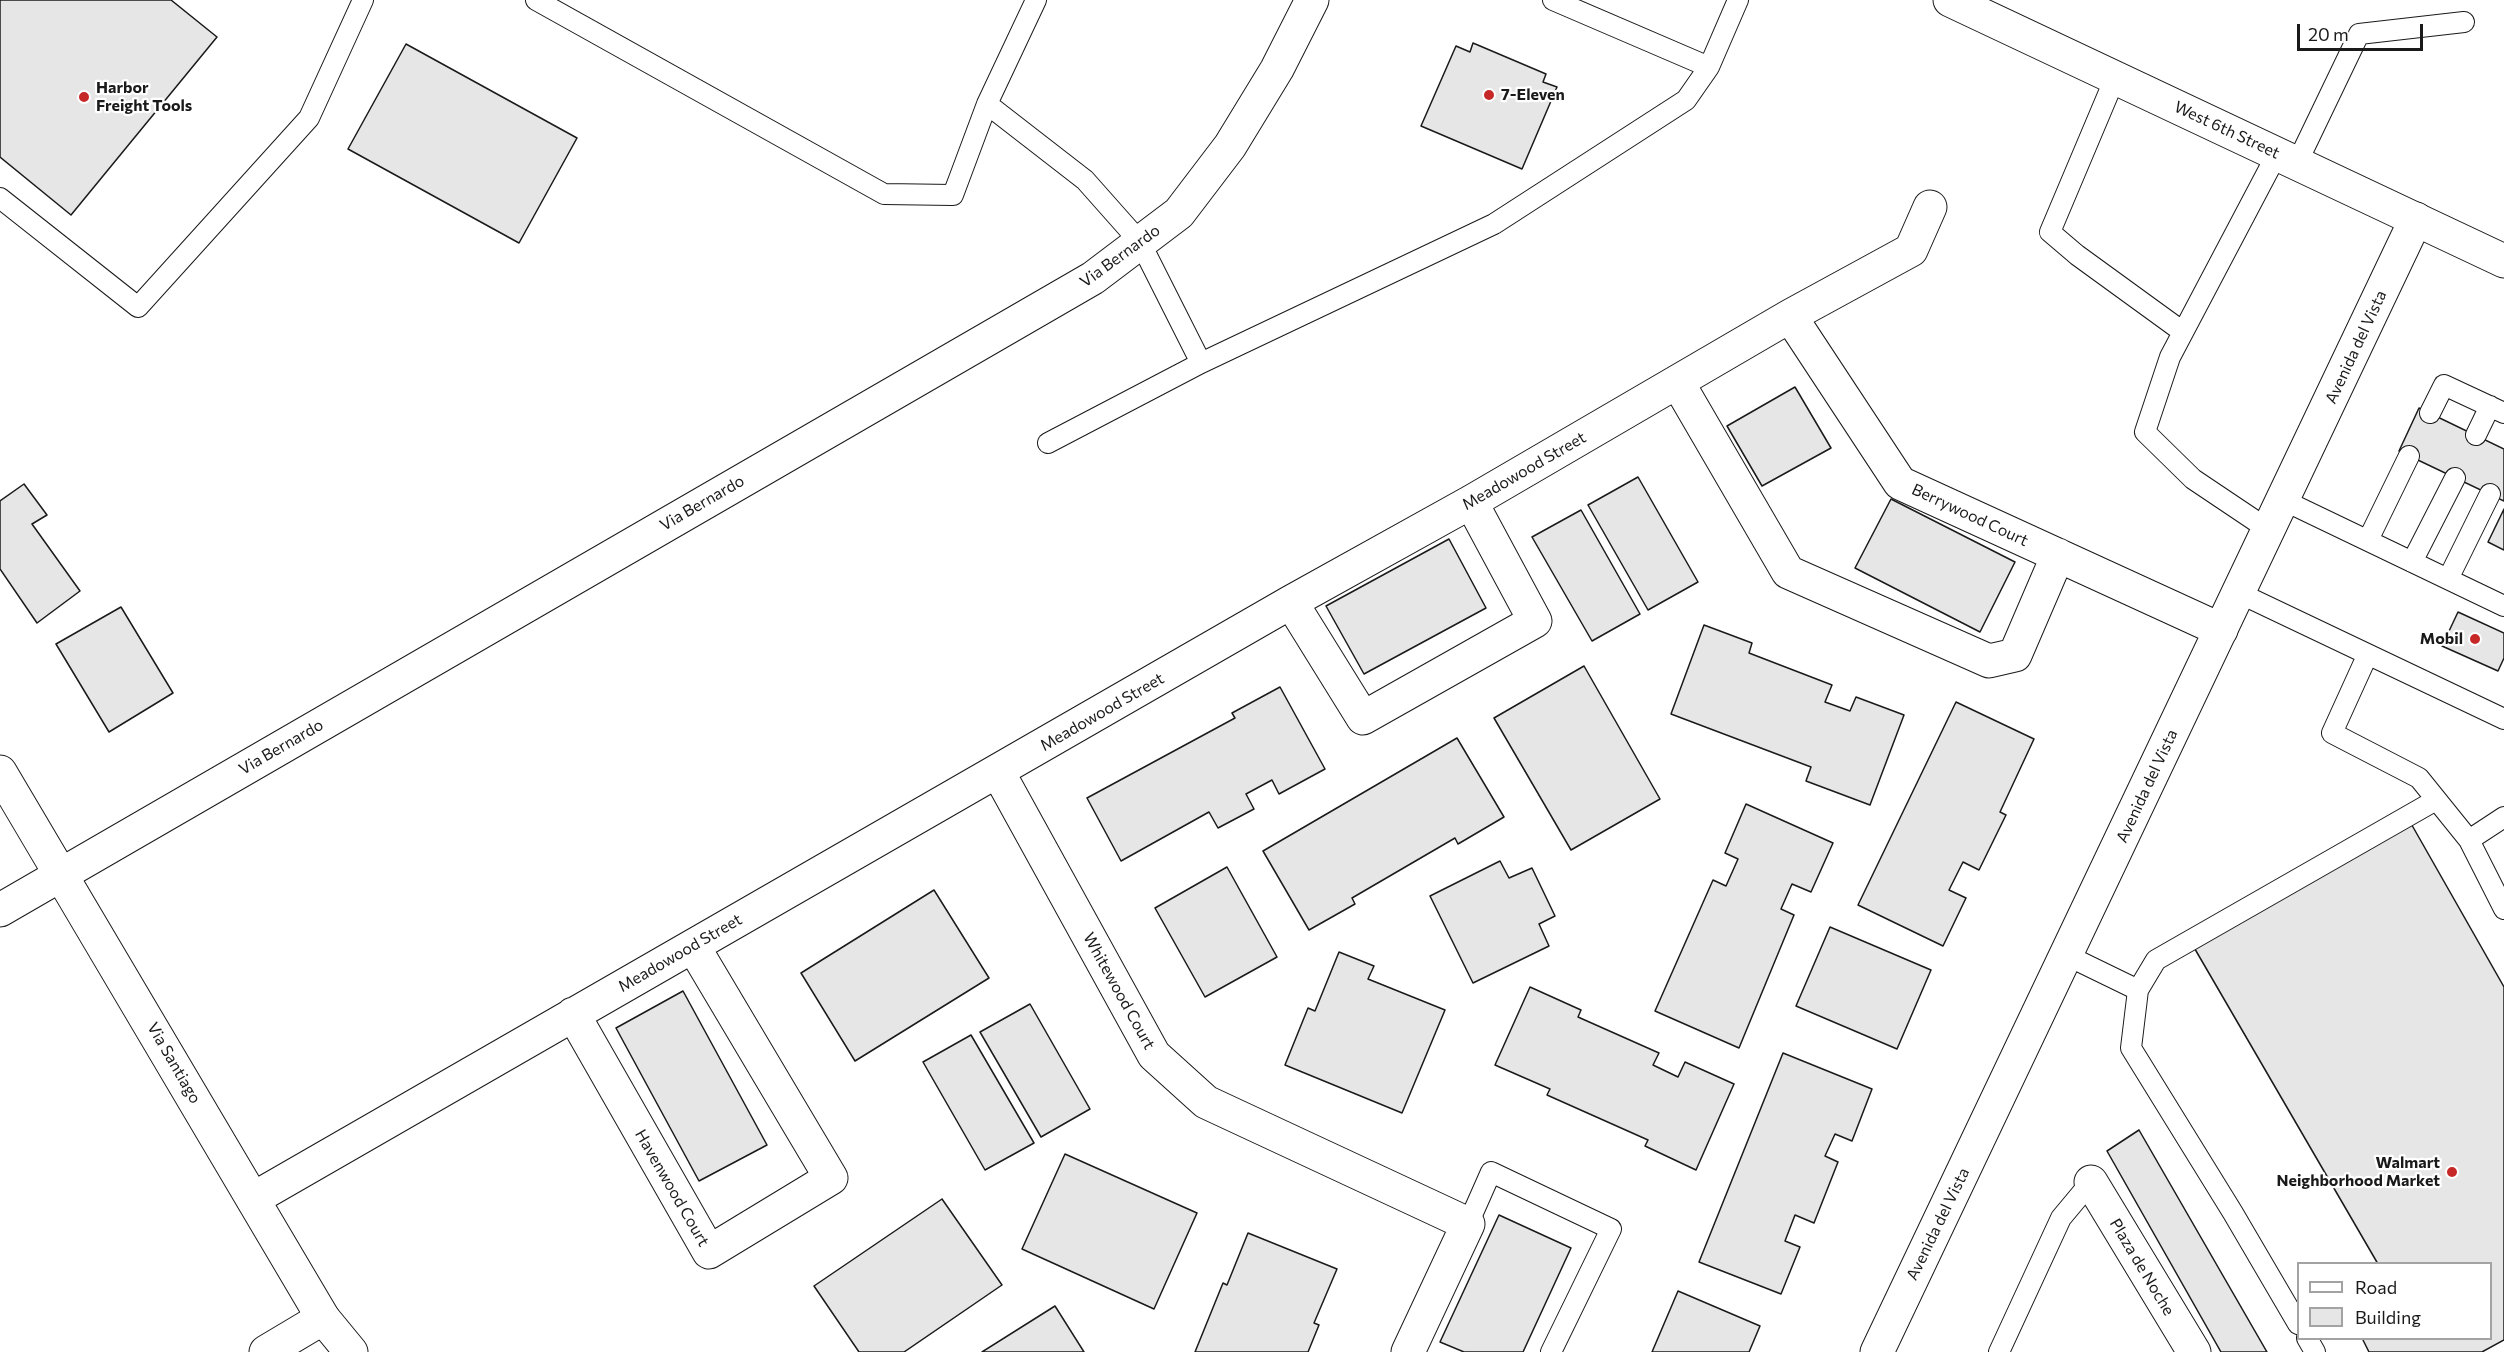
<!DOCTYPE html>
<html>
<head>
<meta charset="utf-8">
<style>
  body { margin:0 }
  #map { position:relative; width:2504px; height:1352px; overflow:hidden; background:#fff; font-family:Commissioner,sans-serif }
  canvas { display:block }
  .legend { position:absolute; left:2297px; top:1262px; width:195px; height:78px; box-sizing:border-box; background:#fff; border:2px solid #a3a3a3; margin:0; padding:8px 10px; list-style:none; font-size:18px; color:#1a1a1a }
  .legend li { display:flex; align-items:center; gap:12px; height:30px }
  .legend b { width:30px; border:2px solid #a3a3a3 }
  .scale { position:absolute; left:2297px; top:24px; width:126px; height:27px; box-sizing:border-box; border:3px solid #1a1a1a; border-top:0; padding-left:8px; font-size:18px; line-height:21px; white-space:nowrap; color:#1a1a1a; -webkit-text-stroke:4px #fff; paint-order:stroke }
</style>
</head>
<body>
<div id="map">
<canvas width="2504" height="1352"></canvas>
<ul class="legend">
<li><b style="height:8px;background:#fff"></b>Road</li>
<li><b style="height:16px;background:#e6e6e6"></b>Building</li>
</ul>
<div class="scale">20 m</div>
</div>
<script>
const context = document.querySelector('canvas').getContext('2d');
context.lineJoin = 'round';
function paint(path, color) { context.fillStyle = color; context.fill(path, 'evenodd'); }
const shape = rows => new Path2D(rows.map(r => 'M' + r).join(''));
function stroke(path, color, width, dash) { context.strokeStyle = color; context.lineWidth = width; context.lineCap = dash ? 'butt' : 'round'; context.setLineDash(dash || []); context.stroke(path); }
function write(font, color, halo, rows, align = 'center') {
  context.font = font + ' Commissioner,sans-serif'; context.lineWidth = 4.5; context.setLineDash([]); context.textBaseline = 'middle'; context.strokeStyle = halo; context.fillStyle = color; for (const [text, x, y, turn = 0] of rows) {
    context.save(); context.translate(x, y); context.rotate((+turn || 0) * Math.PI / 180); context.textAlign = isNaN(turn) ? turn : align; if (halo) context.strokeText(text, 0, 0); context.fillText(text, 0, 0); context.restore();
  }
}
const building = shape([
  [0,0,171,0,217,37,71,215,0,157,0,0],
  [1473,43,1546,74,1543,82,1557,87,1522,169,1421,126,1456,46,1470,52,1473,43],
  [406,44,577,138,519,243,348,149,406,44],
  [1795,387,1831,448,1762,486,1727,426,1795,387],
  [2419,408,2504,449,2504,501,2399,451,2419,408],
  [1638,477,1698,582,1648,610,1588,505,1638,477],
  [24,484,47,515,32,524,80,591,37,623,0,569,0,501,24,484],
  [1891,499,2015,562,1980,632,1855,568,1891,499],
  [2504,509,2504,550,2488,542,2504,509],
  [1581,510,1640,614,1592,641,1532,537,1581,510],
  [1449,539,1486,608,1364,674,1326,606,1449,539],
  [121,607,173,693,109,732,56,644,121,607],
  [2458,612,2504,633,2504,658,2498,671,2442,646,2458,612],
  [1704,625,1752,643,1749,653,1832,685,1825,702,1850,711,1856,697,1904,715,1870,805,1806,781,1811,767,1671,714,1704,625],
  [1584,666,1660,799,1571,850,1494,718,1584,666],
  [1280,687,1325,769,1279,794,1272,780,1246,794,1254,809,1218,828,1209,812,1121,861,1087,798,1235,718,1232,713,1280,687],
  [1956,702,2034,739,2000,812,2006,815,1979,870,1963,862,1949,890,1966,898,1943,946,1858,905,1956,702],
  [1457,738,1504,817,1458,844,1455,838,1352,898,1355,904,1309,930,1263,851,1457,738],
  [1746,804,1833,843,1811,892,1792,884,1781,909,1794,915,1739,1048,1655,1011,1713,880,1726,886,1738,859,1725,853,1746,804],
  [2409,820,2504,987,2504,1340,2482,1352,2369,1352,2362,1338,2490,1338,2490,1264,2378,1264,2192,944,2409,820],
  [1500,861,1509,878,1532,868,1555,916,1539,924,1549,946,1473,983,1430,896,1500,861],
  [1227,867,1277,957,1205,997,1155,908,1227,867],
  [934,890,989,978,855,1061,801,973,934,890],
  [1830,927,1931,970,1897,1049,1796,1006,1830,927],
  [1339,952,1374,966,1368,979,1445,1010,1402,1113,1285,1065,1308,1008,1315,1011,1339,952],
  [1530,987,1581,1010,1578,1017,1659,1053,1653,1065,1678,1077,1685,1062,1734,1084,1696,1170,1645,1146,1648,1140,1547,1095,1550,1089,1495,1065,1530,987],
  [683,991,767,1145,699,1181,616,1028,683,991],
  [1030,1004,1090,1109,1041,1137,980,1032,1030,1004],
  [971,1035,1034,1143,985,1170,923,1062,971,1035],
  [1783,1053,1872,1089,1852,1141,1835,1134,1825,1156,1838,1162,1814,1223,1795,1215,1785,1241,1800,1247,1781,1294,1699,1262,1783,1053],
  [2139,1130,2267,1352,2221,1352,2107,1151,2139,1130],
  [1065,1154,1197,1213,1154,1309,1022,1249,1065,1154],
  [942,1199,1002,1285,904,1352,859,1352,814,1286,942,1199],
  [1499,1215,1571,1248,1523,1352,1464,1352,1440,1342,1499,1215],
  [1248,1233,1337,1269,1314,1323,1319,1325,1308,1352,1195,1352,1223,1283,1227,1285,1248,1233],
  [1678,1291,1760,1326,1749,1352,1652,1352,1678,1291],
  [1055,1306,1084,1352,982,1352,1055,1306]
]);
paint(building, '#e6e6e6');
stroke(building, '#1a1a1a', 1.5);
const lane = shape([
  [536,0,884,194,953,195,987,104,1036,0],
  [1709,67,1738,0],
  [2115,78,2050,232,2077,255,2183,332],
  [987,104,1085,180,1140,242,1201,363],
  [2297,163,2359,34,2464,22],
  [0,198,138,307,309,118,363,0],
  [2430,413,2444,385,2504,413],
  [2476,435,2490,406],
  [1048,443,1201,363,1494,224,1686,100,1709,67,1553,0],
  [2283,500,2504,606],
  [2269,530,2193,479,2145,432,2170,357,2277,154],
  [2368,540,2409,456],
  [2412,562,2455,478],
  [2448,579,2490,494],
  [2239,593,2504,719],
  [2367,656,2332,733,2419,778,2469,840,2504,909],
  [2469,840,2504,817],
  [2066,955,2138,990,2131,1048,2233,1213,2298,1324],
  [2138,990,2156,960,2436,800],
  [1468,1224,1491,1172,1611,1229,1551,1352],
  [2307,1338,2315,1352],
  [1999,1352,2061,1218,2091,1182]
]);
const street = shape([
  [1790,316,1900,483,2221,630],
  [1678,383,1788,572,1989,661,2015,655,2058,555],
  [1291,602,1363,718,1535,621,1471,502],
  [998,772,1154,1055,1206,1102,1468,1224,1408,1352],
  [0,910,1093,278,1179,213,1230,146,1277,69,1312,0],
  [573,1014,709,1252,831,1178,693,946],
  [2091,1182,2194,1352],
  [253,1199,1291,602,1471,502,1790,316,1911,250,1930,207],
  [266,1352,323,1318]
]);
const secondary = shape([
  [0,772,323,1318,351,1352],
  [1877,1352,2416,219]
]);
const primary = shape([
  [1950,0,2504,261]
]);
stroke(lane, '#1a1a1a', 22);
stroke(street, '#1a1a1a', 35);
stroke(secondary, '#1a1a1a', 35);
stroke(primary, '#1a1a1a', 35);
stroke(lane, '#fff', 20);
stroke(street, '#fff', 33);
stroke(secondary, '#fff', 33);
stroke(primary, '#fff', 33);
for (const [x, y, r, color] of [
  [1489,95,6,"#c62828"],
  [84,97,6,"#c62828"],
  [2475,639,6,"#c62828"],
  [2452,1172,6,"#c62828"]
]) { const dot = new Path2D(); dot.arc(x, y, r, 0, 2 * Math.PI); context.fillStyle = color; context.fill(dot); stroke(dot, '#fff', 2); }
write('bold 16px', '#1a1a1a', '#fff', [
  ["Harbor",96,88],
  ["Freight Tools",96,106],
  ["7-Eleven",1501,95],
  ["Mobil",2463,639,"right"],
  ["Walmart",2440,1163,"right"],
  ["Neighborhood Market",2440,1181,"right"]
], 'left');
write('16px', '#1a1a1a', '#fff', [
  ["West 6th Street",2227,130,25],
  ["Via Bernardo",1120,256,-36],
  ["Avenida del Vista",2356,347,-65],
  ["Meadowood Street",1524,471,-30],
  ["Via Bernardo",702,503,-30],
  ["Berrywood Court",1970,515,25],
  ["Meadowood Street",1102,712,-30],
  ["Via Bernardo",281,747,-30],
  ["Avenida del Vista",2147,786,-65],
  ["Meadowood Street",680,953,-30],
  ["Whitewood Court",1119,991,61],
  ["Via Santiago",174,1063,60],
  ["Havenwood Court",672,1188,60],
  ["Avenida del Vista",1938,1224,-64],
  ["Plaza de Noche",2142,1267,59]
]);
</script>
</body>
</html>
